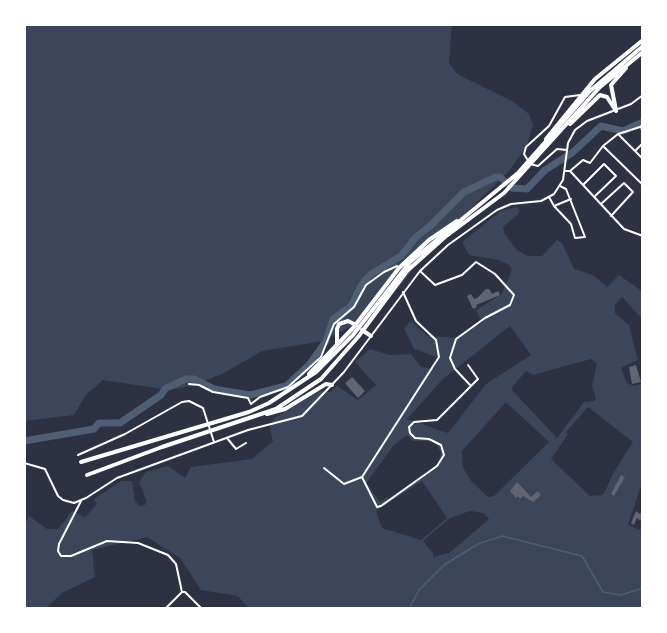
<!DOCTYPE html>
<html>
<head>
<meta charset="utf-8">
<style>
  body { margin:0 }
  #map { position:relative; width:667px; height:633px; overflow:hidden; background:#2d3142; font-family:"Fira Sans",sans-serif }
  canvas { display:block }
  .frame { position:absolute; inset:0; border:26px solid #fff; pointer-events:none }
</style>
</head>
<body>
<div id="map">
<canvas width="667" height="633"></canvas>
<div class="frame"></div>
</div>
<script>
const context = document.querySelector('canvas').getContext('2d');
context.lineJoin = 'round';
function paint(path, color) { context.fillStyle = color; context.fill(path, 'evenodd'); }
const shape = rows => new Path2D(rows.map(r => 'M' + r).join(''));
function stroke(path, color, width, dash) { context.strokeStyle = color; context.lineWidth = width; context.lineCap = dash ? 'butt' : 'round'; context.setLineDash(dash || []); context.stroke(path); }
paint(shape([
  [24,24,452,24,449,63,457,74,512,101,529,114,533,125,527,146,509,171,419,259,406,279,377,311,350,327,323,341,262,351,222,374,192,386,169,390,103,380,85,396,74,415,24,421],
  [517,207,520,211,517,215,503,227,504,233,516,249,527,256,542,256,557,240,562,243,574,269,593,275,607,287,619,275,643,292,643,320,622,297,615,305,615,313,629,325,638,360,621,368,627,383,634,386,643,383,643,480,628,525,639,530,643,526,643,609,249,609,238,596,201,590,180,558,147,537,92,550,95,577,62,593,45,609,24,609,24,527,29,516,47,529,58,529,72,511,85,517,97,504,94,499,121,481,132,481,135,501,140,506,145,505,147,501,139,482,146,472,168,466,185,478,191,467,252,459,273,441,270,430,274,418,320,391,331,392,337,386,358,400,376,385,355,362,370,349,390,355,411,354,421,367,434,369,440,358,414,349,404,328,411,321,427,336,458,338,482,322,476,310,502,294,512,269,508,264,498,260,469,255,462,242,501,211],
  [510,326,531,355,486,384,448,433,407,419,443,379],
  [591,359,597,364,592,386,596,398,594,401,584,402,557,438,512,390,513,386,526,371,533,375],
  [506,402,549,442,494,496,488,497,470,480,462,465,462,451],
  [588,407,633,442,614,472,603,495,590,496,551,459,568,434,566,432],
  [407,435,412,441,434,441,441,452,439,461,430,471,389,499,387,497,380,502,366,483,394,445],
  [422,481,447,518,421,540,382,528,376,511],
  [470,511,484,513,489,519,449,553,433,557,433,553,423,541,450,518]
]), '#3c4559');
stroke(shape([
  [409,609,419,590,444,565,478,544,502,536,582,556,603,592,621,595,643,588]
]), '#4f5d75', 1.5);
stroke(shape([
  [24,441,94,429,99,423,120,423,161,395,166,388,186,379,194,379,214,389,250,395,286,386,309,365,326,341,333,319,351,306,362,284,371,274,401,256,416,237,430,226,464,192,496,177,500,177,512,188,527,189,545,170,572,153,601,126,623,131,643,122]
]), '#4f5d75', 7);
paint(shape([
  [486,289,489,289,492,294,498,291,500,295,476,305,477,307,473,309,467,296,471,294,474,299,477,298],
  [636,365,641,382,632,384,629,367],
  [352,377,365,391,358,398,345,383],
  [621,475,625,477,614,496,611,494],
  [517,482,531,497,538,491,541,495,533,502,523,496,520,499,518,496,516,498,510,491],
  [643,509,643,522,637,518,634,525,631,523,636,511,640,514]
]), '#626471');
stroke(shape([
  [641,126,643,135],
  [618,134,643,126],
  [635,151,643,143],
  [643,159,618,134,603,146,643,185],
  [565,171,570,171,624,229,643,236],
  [570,171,583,160,590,163,603,146],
  [583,185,604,164,616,176,594,197],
  [549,197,554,206,571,224,575,238,585,237,566,189,560,186],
  [601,204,624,183,633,192,611,216],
  [554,206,571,199],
  [420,271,435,285,462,275,476,262,495,274,514,295,510,305,485,318,456,339,450,358,455,369,471,386],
  [189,384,199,385,213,392,248,398,251,404,260,397,288,387,321,357,334,324,354,307,366,285,384,272,397,266,399,268],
  [227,438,236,449,246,443],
  [78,455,125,434,182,402,189,401,203,408,214,442],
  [324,468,344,484,362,477,439,357,436,340,416,321,403,292],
  [362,477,377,507,381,506,437,466,444,455,441,445,429,439,415,438,410,433,409,427,414,422,437,420,478,379,468,365],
  [81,501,59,544,58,551,61,556,71,556,107,541,138,543,168,555,176,564,182,592],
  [182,592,185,592,202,609],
  [165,609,182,592]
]), '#fff', 2);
stroke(shape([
  [567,150,557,149,538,166,530,164,524,154,526,147,549,126,565,97,580,95],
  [24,463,45,469,58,496,63,500,74,503,86,498,117,478,248,430,302,416,344,372,420,271,448,245,497,210,511,204,541,201,554,194,563,180,568,143,575,130,587,121,631,104,643,95],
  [24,505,24,515]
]), '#fff', 2);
stroke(shape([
  [616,110,611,85,626,68],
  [570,124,600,95,607,97,616,111],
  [546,139,595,79,643,40],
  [362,330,371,336],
  [337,345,337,329,339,324,348,321,356,325],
  [309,374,353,328,399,268,429,240,457,221],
  [267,414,285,409,326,384,332,385],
  [81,462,249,412,269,403,316,372,353,335,410,262,518,173,590,91,643,46],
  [87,475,162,447,276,409,321,379,358,337,407,271,445,237,504,193,600,87,643,52]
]), '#fff', 4);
</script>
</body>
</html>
